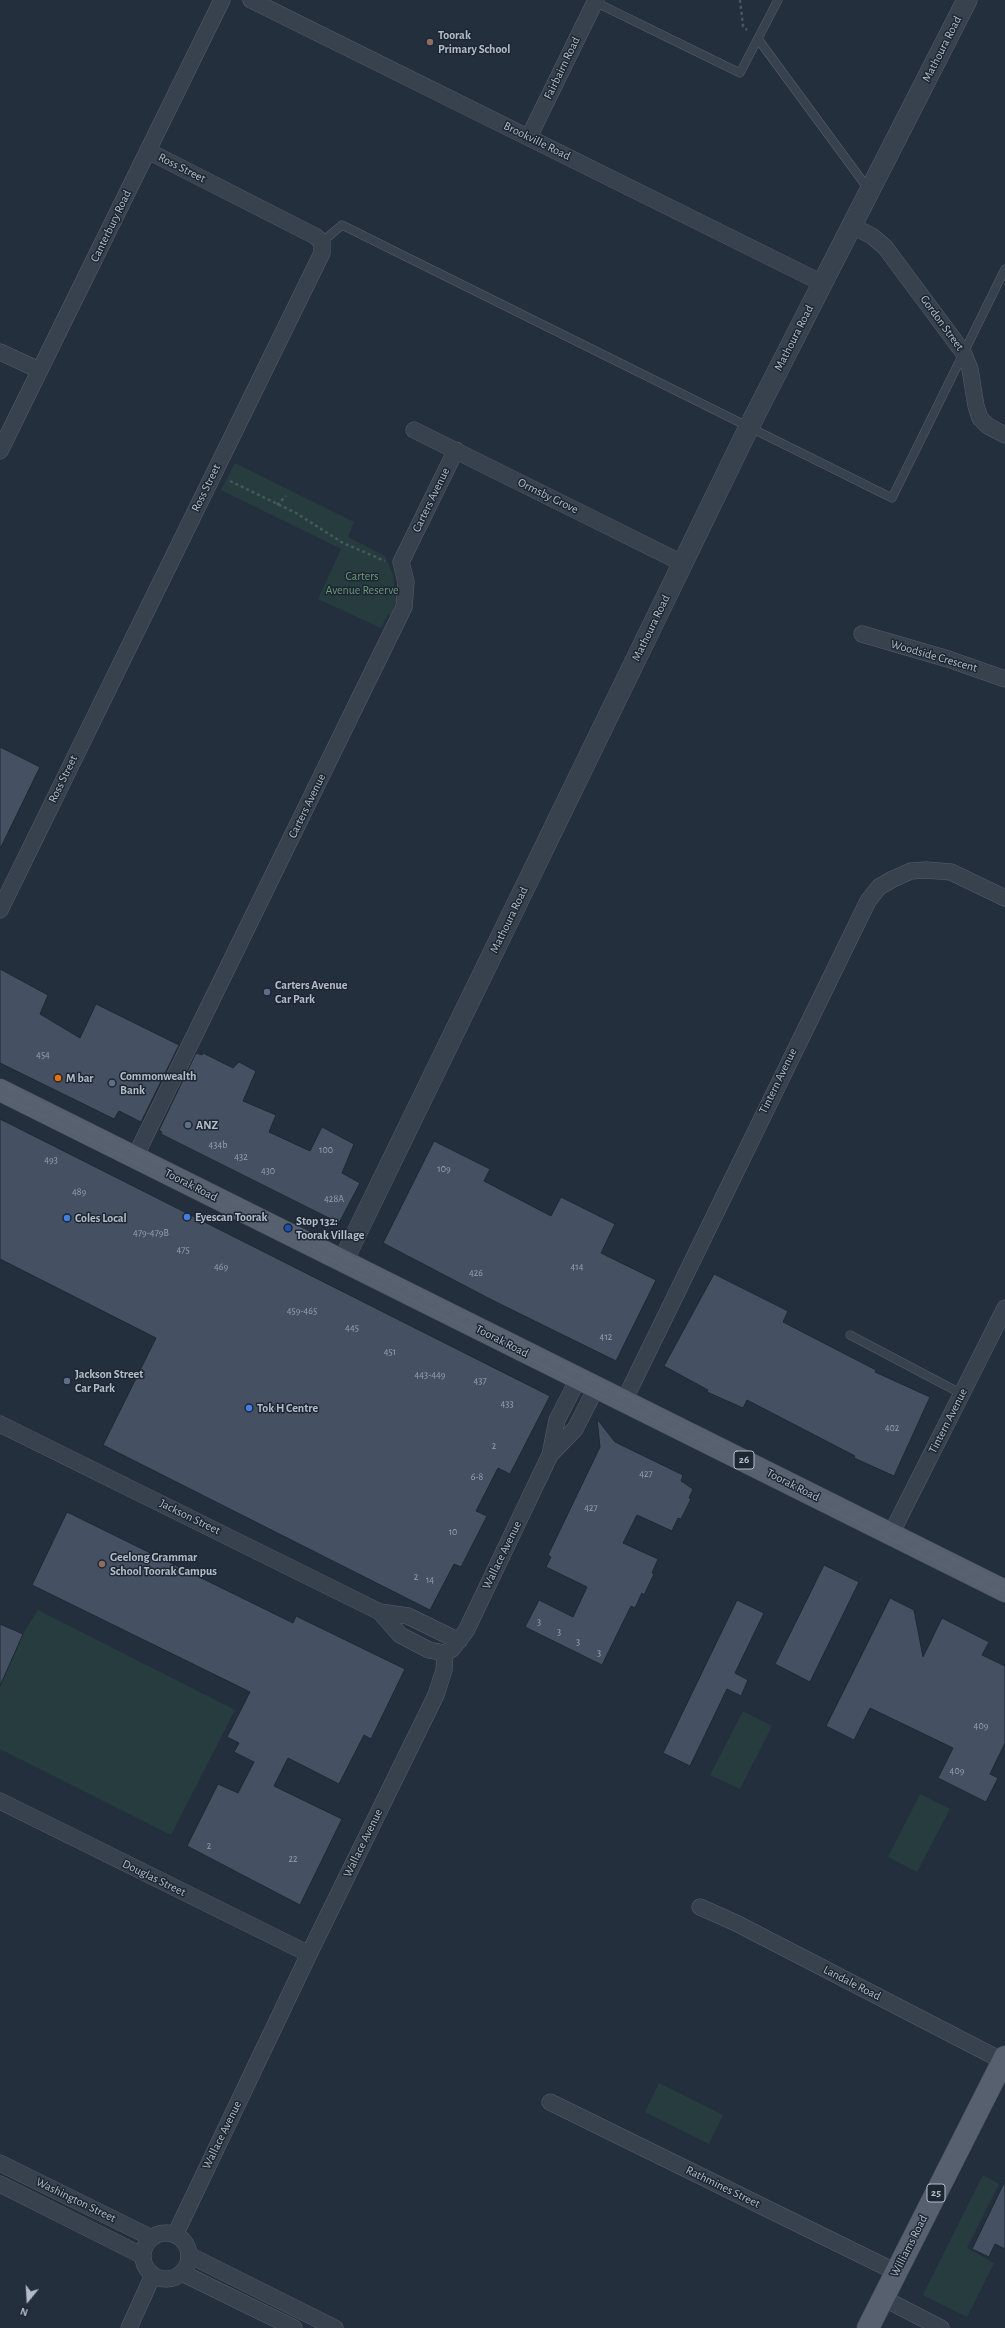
<!DOCTYPE html>
<html>
<head>
<meta charset="utf-8">
<style>
  body { margin:0 }
  #map { position:relative; width:1005px; height:2328px; overflow:hidden; background:#242f3e; font-family:"Alegreya Sans",sans-serif }
  canvas { display:block }
  .north { position:absolute; left:8px; top:2280px; width:40px; height:40px; -webkit-text-stroke:3px #1d2633; paint-order:stroke; rotate:198deg; font-size:11px; font-weight:700; line-height:16px; text-align:center; color:#b4bcc9 }
  .north::after { content:''; display:block; margin:auto; width:14px; height:18px; background:#b4bcc9; clip-path:polygon(50% 0,100% 100%,50% 72%,0 100%) }
</style>
</head>
<body>
<div id="map">
<canvas width="1005" height="2328"></canvas>
<div class="north">N</div>
</div>
<script>
const context = document.querySelector('canvas').getContext('2d');
context.lineJoin = 'round';
function paint(path, color) { context.fillStyle = color; context.fill(path, 'evenodd'); }
const shape = rows => new Path2D(rows.map(r => 'M' + r).join(''));
function stroke(path, color, width, dash) { context.strokeStyle = color; context.lineWidth = width; context.lineCap = dash ? 'butt' : 'round'; context.setLineDash(dash || []); context.stroke(path); }
function write(font, color, halo, rows, align = 'center') {
  context.font = font + ' "Alegreya Sans",sans-serif'; context.lineWidth = 3; context.setLineDash([]); context.textBaseline = 'middle'; context.strokeStyle = halo; context.fillStyle = color; for (const [text, x, y, turn = 0] of rows) {
    context.save(); context.translate(x, y); context.rotate((+turn || 0) * Math.PI / 180); context.textAlign = isNaN(turn) ? turn : align; if (halo) context.strokeText(text, 0, 0); context.fillText(text, 0, 0); context.restore();
  }
}
paint(shape([
  [235,463,354,522,348,537,385,556,393,574,396,601,391,615,388,614,381,628,318,599,341,549,221,490],
  [38,1610,235,1710,171,1835,0,1749,0,1686,23,1634],
  [743,1711,772,1726,740,1789,710,1775],
  [920,1794,950,1809,917,1872,888,1857],
  [659,2083,723,2115,709,2144,645,2112],
  [983,2175,999,2184,967,2248,994,2263,967,2317,923,2295]
]), '#263c3f');
const building = shape([
  [0,747,40,767,0,849,0,747],
  [0,969,48,995,40,1014,80,1038,96,1004,179,1045,141,1122,119,1111,114,1119,0,1063,0,969],
  [196,1053,202,1055,203,1053,233,1068,239,1062,256,1071,243,1101,276,1115,269,1132,310,1151,322,1127,354,1144,342,1173,360,1183,339,1223,161,1134,162,1132,159,1130,196,1053],
  [0,1119,550,1396,510,1474,498,1468,476,1511,487,1516,461,1567,454,1564,430,1610,103,1445,156,1338,0,1259,0,1119],
  [434,1141,490,1169,484,1181,551,1216,561,1197,615,1224,601,1253,656,1280,616,1361,494,1301,383,1243,434,1141],
  [714,1274,788,1311,783,1322,876,1370,875,1372,930,1397,894,1476,854,1458,855,1456,747,1400,743,1408,707,1392,708,1390,664,1366,714,1274],
  [597,1419,615,1442,683,1475,681,1481,693,1489,689,1498,691,1499,681,1519,678,1518,672,1531,637,1515,623,1543,658,1559,652,1573,654,1574,644,1595,642,1593,635,1608,631,1606,602,1665,525,1627,539,1600,573,1617,587,1587,546,1567,551,1557,548,1555,600,1447,597,1419],
  [67,1512,293,1623,296,1616,405,1669,371,1739,364,1735,339,1784,288,1758,274,1786,342,1819,300,1905,187,1846,218,1784,238,1793,254,1762,234,1752,239,1743,227,1737,250,1692,32,1585,67,1512],
  [824,1565,859,1582,810,1682,775,1664,824,1565],
  [890,1598,914,1610,923,1657,942,1618,989,1642,982,1655,1005,1666,1005,1743,990,1774,998,1778,986,1802,938,1778,953,1748,870,1708,854,1740,826,1726,890,1598],
  [737,1600,764,1613,735,1673,748,1680,741,1696,727,1689,690,1766,663,1753,737,1600],
  [0,1624,23,1634,0,1686,0,1624],
  [1005,2181,1005,2249,995,2244,989,2257,972,2249,1005,2181]
]);
paint(building, '#455162');
stroke(building, '#1f2835', 1);
const service = shape([
  [595,2,740,73,778,0],
  [758,39,869,190],
  [322,242,342,225,892,498,1005,269],
  [850,1335,962,1394]
]);
const minor = shape([
  [251,0,822,283],
  [529,137,596,0],
  [852,226,872,236,885,247,963,352,970,369,976,406,980,418,988,426,1005,435],
  [0,352,39,370],
  [414,430,682,563],
  [0,451,222,0],
  [862,634,948,659,1005,679],
  [0,910,322,253,322,242,315,236,148,151],
  [135,1157,404,607,406,582,401,562,456,450],
  [624,1401,868,901,879,887,893,879,911,871,926,870,951,872,1005,898],
  [0,1424,380,1612,408,1616,459,1641],
  [550,1455,575,1429,596,1388],
  [891,1534,1005,1308],
  [380,1612,400,1635,429,1650,445,1653],
  [0,1801,309,1954],
  [700,1907,736,1923,1003,2061],
  [550,2102,896,2272],
  [0,2163,152,2238],
  [0,2184,143,2256],
  '143 2256a23 23 0 1 1 46 0a23 23 0 1 1-46 0Z',
  [175,2235,309,1954,436,1695,444,1670,445,1653,452,1649,466,1631,550,1455,557,1420,578,1379],
  [189,2255,335,2328],
  [182,2273,294,2328],
  [883,2298,941,2328],
  [129,2328,153,2275]
]);
const tertiary = shape([
  [343,1261,749,427,967,0]
]);
const primary = shape([
  [0,1090,1005,1591],
  [868,2328,1005,2057]
]);
stroke(service, '#565f6c', 9);
stroke(minor, '#565f6c', 17);
stroke(tertiary, '#565f6c', 21);
stroke(primary, '#414a57', 23);
stroke(shape([
  [740,0,743,26,747,30],
  [230,481,296,513,343,543,385,561],
  [277,505,286,496]
]), '#44595c', 2.5, [3, 3]);
stroke(service, '#38414e', 8);
stroke(minor, '#38414e', 16);
stroke(tertiary, '#38414e', 20);
stroke(primary, '#56606e', 22);
stroke(shape([
  [0,1083,1005,1585],
  [0,1095,1005,1596]
]), '#5a6575', 1);
for (const [x, y, r, color] of [
  [430,42,4,"#8d6e63"],
  [267,992,4,"#5c6f8a"],
  [58,1078,4,"#e8710a"],
  [112,1083,4,"#5c6f8a"],
  [188,1125,4,"#5c6f8a"],
  [187,1217,4,"#3f7fe0"],
  [67,1218,4,"#3f7fe0"],
  [288,1228,4,"#1a4fb4"],
  [67,1381,4,"#5c6f8a"],
  [249,1408,4,"#3f7fe0"],
  [102,1564,4,"#8d6e63"]
]) { const dot = new Path2D(); dot.arc(x, y, r, 0, 2 * Math.PI); context.fillStyle = color; context.fill(dot); stroke(dot, '#1d2633', 1.5); }
write('10px', '#98a1af', null, [
  ["454",43,1055],
  ["434b",218,1145],
  ["100",326,1150],
  ["432",241,1157],
  ["493",51,1160],
  ["109",444,1169],
  ["430",268,1171],
  ["489",79,1192],
  ["428A",334,1199],
  ["479-479B",151,1233],
  ["475",183,1250],
  ["469",221,1267],
  ["414",577,1267],
  ["426",476,1273],
  ["459-465",302,1311],
  ["445",352,1328],
  ["412",606,1337],
  ["451",390,1352],
  ["443-449",430,1375],
  ["437",480,1381],
  ["433",507,1404],
  ["402",892,1428],
  ["2",494,1446],
  ["427",646,1474],
  ["6-8",477,1477],
  ["427",591,1508],
  ["10",453,1532],
  ["2",416,1577],
  ["14",430,1580],
  ["3",539,1622],
  ["3",559,1632],
  ["3",578,1642],
  ["3",599,1653],
  ["409",981,1726],
  ["409",957,1771],
  ["2",209,1846],
  ["22",293,1859]
]);
for (const [x, y, w] of [
  [744,1460,20],
  [936,2193,18]
]) { const box = new Path2D(); box.roundRect(x - w / 2, y - 9, w, 18, 3); context.fillStyle = '#1d2633'; context.fill(box); stroke(box, '#b4bcc9', 1); }
write('bold 11px', '#b4bcc9', null, [
  ["26",744,1460],
  ["25",936,2193]
]);
write('bold 12px', '#b4bcc9', '#1d2633', [
  ["Toorak",438,35],
  ["Primary School",438,49],
  ["Carters Avenue",275,985],
  ["Car Park",275,999],
  ["Commonwealth",120,1076],
  ["Bank",120,1090],
  ["M bar",66,1078],
  ["ANZ",196,1125],
  ["Eyescan Toorak",195,1217],
  ["Coles Local",75,1218],
  ["Stop 132:",296,1221],
  ["Toorak Village",296,1235],
  ["Jackson Street",75,1374],
  ["Car Park",75,1388],
  ["Tok H Centre",257,1408],
  ["Geelong Grammar",110,1557],
  ["School Toorak Campus",110,1571]
], 'left');
write('12px', '#b4bcc9', '#1d2633', [
  ["Mathoura Road",942,49,-63],
  ["Fairbairn Road",562,68,-64],
  ["Brookville Road",537,141,26],
  ["Ross Street",182,168,27],
  ["Canterbury Road",111,226,-64],
  ["Gordon Street",942,323,54],
  ["Mathoura Road",794,338,-63],
  ["Ross Street",206,488,-64],
  ["Ormsby Grove",548,496,26],
  ["Carters Avenue",431,500,-64],
  ["Mathoura Road",651,628,-64],
  ["Woodside Crescent",934,656,16],
  ["Ross Street",63,779,-64],
  ["Carters Avenue",307,806,-64],
  ["Mathoura Road",509,920,-64],
  ["Tintern Avenue",778,1081,-64],
  ["Toorak Road",191,1185,27],
  ["Toorak Road",502,1341,27],
  ["Tintern Avenue",948,1421,-63],
  ["Toorak Road",793,1485,27],
  ["Jackson Street",190,1517,26],
  ["Wallace Avenue",502,1555,-64],
  ["Wallace Avenue",363,1843,-64],
  ["Douglas Street",154,1878,26],
  ["Landale Road",852,1983,27],
  ["Wallace Avenue",222,2135,-64],
  ["Rathmines Street",723,2187,26],
  ["Washington Street",76,2200,26],
  ["Williams Road",909,2246,-63]
]);
write('12px', '#6b9a76', '#1d2633', [
  ["Carters",362,576],
  ["Avenue Reserve",362,590]
]);
</script>
</body>
</html>
